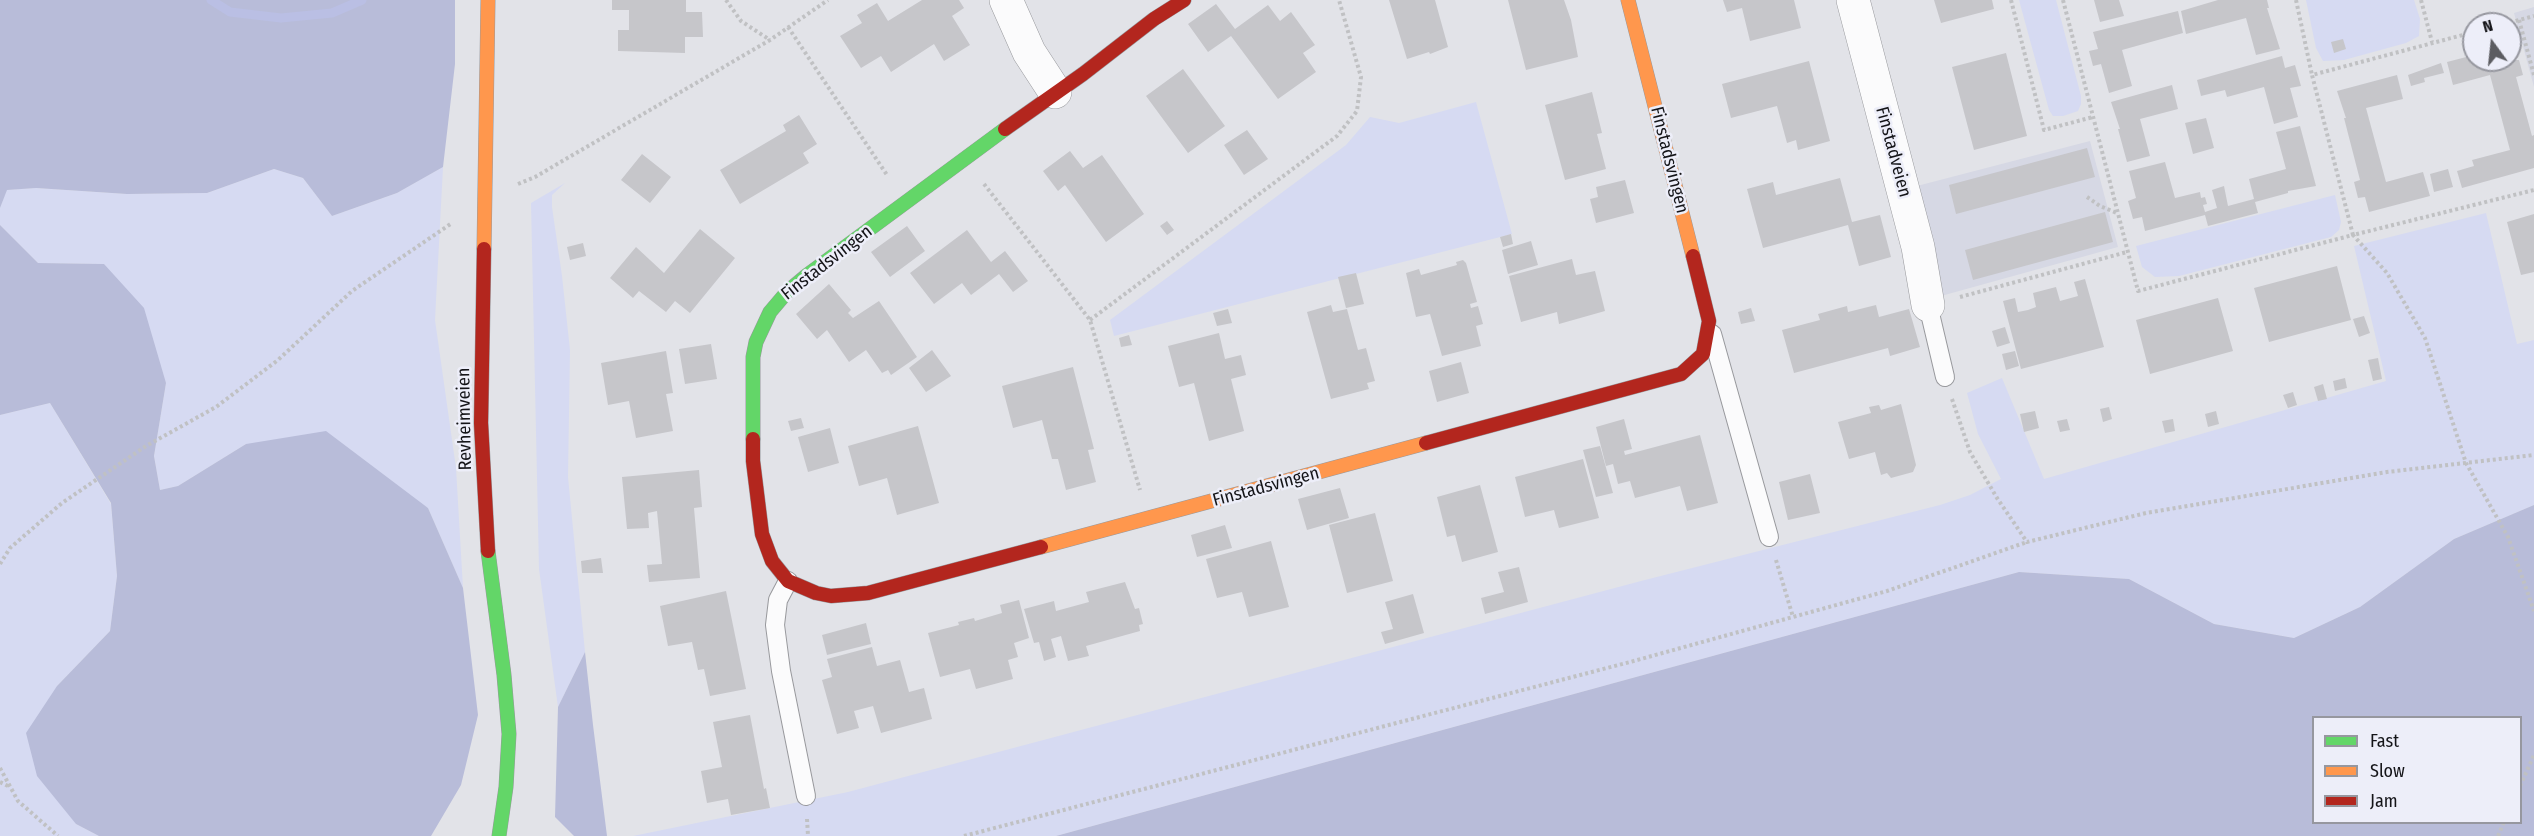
<!DOCTYPE html>
<html>
<head>
<meta charset="utf-8">
<style>
  body { margin:0 }
  #map { position:relative; width:2534px; height:836px; overflow:hidden; background:#e2e3e8; font-family:"Fira Sans Condensed",sans-serif }
  canvas { display:block }
  .legend { position:absolute; left:2312px; top:716px; width:210px; height:108px; box-sizing:border-box; background:#edeef9; border:2px solid #96979f; margin:0; padding:8px 10px; list-style:none; font-size:18px; color:#141418 }
  .legend li { display:flex; align-items:center; gap:12px; height:30px }
  .legend b { width:30px; border:2px solid #96979f }
  .north { position:absolute; left:2462px; top:12px; width:60px; height:60px; box-sizing:border-box; background:#edeef9; border:2px solid #96979f; border-radius:50%; rotate:345deg; font-size:16px; font-weight:700; line-height:24px; text-align:center; color:#141418 }
  .north::after { content:''; display:block; margin:auto; width:21px; height:27px; background:#5c5c61; clip-path:polygon(50% 0,100% 100%,50% 72%,0 100%) }
</style>
</head>
<body>
<div id="map">
<canvas width="2534" height="836"></canvas>
<ul class="legend">
<li><b style="height:8px;background:#63d668"></b>Fast</li>
<li><b style="height:8px;background:#ff974d"></b>Slow</li>
<li><b style="height:8px;background:#b3261e"></b>Jam</li>
</ul>
<div class="north">N</div>
</div>
<script>
const context = document.querySelector('canvas').getContext('2d');
context.lineJoin = 'round';
function paint(path, color) { context.fillStyle = color; context.fill(path, 'evenodd'); }
const shape = rows => new Path2D(rows.map(r => 'M' + r).join(''));
function stroke(path, color, width, dash) { context.strokeStyle = color; context.lineWidth = width; context.lineCap = dash ? 'butt' : 'round'; context.setLineDash(dash || []); context.stroke(path); }
function write(font, color, halo, rows, align = 'center') {
  context.font = font + ' "Fira Sans Condensed",sans-serif'; context.lineWidth = 5; context.setLineDash([]); context.textBaseline = 'middle'; context.strokeStyle = halo; context.fillStyle = color; for (const [text, x, y, turn = 0] of rows) {
    context.save(); context.translate(x, y); context.rotate((+turn || 0) * Math.PI / 180); context.textAlign = isNaN(turn) ? turn : align; if (halo) context.strokeText(text, 0, 0); context.fillText(text, 0, 0); context.restore();
  }
}
paint(shape([
  [2534,7,2534,87,2514,13],
  [2090,141,2118,247,1941,296,1913,187]
]), '#d6d8e4');
paint(shape([
  [2019,0,2056,0,2081,96,2081,104,2078,111,2063,116,2053,116,2049,110],
  [2306,0,2414,0,2420,19,2419,36,2406,43,2344,60,2323,61,2316,48],
  [1476,102,1512,234,1114,336,1110,320,1346,145,1370,117,1399,123],
  [443,167,435,320,456,468,463,588,428,508,246,444,178,486,160,490,154,456,166,383,104,264,38,263,0,225,0,208,6,190,35,188,127,194,207,193,274,169,303,178,332,216,397,193],
  [565,183,552,195,552,207,562,276,570,350,568,477,585,652,558,707,539,569,531,203],
  [2335,195,2341,222,2339,230,2331,237,2179,276,2155,277,2142,267,2136,246],
  [2486,213,2517,344,2534,340,2534,505,2454,539,2360,607,2294,638,2214,624,2129,579,2019,572,1056,836,633,836,848,792,1641,581,1940,505,1970,495,2001,479,1978,434,1967,393,2002,378,2044,479,2386,381,2354,246],
  [50,403,111,504,117,576,110,631,57,686,76,824,99,836,0,836,0,415]
]), '#d6daf2');
paint(shape([
  [0,0,455,0,455,64,443,167,397,193,332,216,303,178,274,169,207,193,127,194,36,188,7,190,0,208],
  [0,225,38,263,104,264,144,308,166,383,154,456,160,490,178,486,246,444,326,431,428,508,463,588,478,715,461,785,431,836,99,836,76,824,37,776,26,733,57,686,110,631,117,576,111,503,50,403,0,415],
  [2534,505,2534,836,1056,836,2019,572,2129,579,2214,624,2294,638,2360,607,2454,539],
  [2314,718,2520,718,2520,822,2314,822],
  [585,652,593,725,607,836,574,836,555,817,558,707]
]), '#b8bcd9');
stroke(shape([
  [211,0,230,12,281,18,332,13,362,0]
]), '#babfe4', 9);
paint(shape([
  [612,0,686,0,686,12,702,12,703,37,685,37,685,53,618,51,618,30,629,30,629,10,612,10],
  [922,0,959,0,964,8,952,16,970,45,944,61,934,44,891,72,881,56,861,68,840,36,862,23,857,15,877,3,888,21],
  [1389,0,1435,0,1448,47,1430,54,1429,52,1407,59],
  [1508,0,1564,0,1571,20,1578,57,1526,70],
  [1723,0,1794,0,1801,28,1750,41,1742,8,1727,12],
  [1934,0,1992,0,1994,9,1941,23],
  [2094,0,2119,0,2124,16,2100,22],
  [2218,0,2267,0,2269,8,2267,8,2280,49,2256,55,2246,18,2186,34,2181,11],
  [1216,4,1235,29,1268,5,1280,21,1291,12,1315,45,1303,53,1316,72,1278,99,1231,36,1208,52,1188,24],
  [2178,11,2183,33,2122,50,2132,86,2109,93,2101,64,2093,66,2089,51,2098,49,2093,32],
  [2343,39,2346,49,2334,53,2331,42],
  [2006,53,2027,136,1974,150,1952,67],
  [2474,55,2474,60,2519,60,2523,75,2516,77,2532,136,2534,135,2534,168,2462,188,2457,171,2474,166,2472,160,2510,150,2490,75,2453,85,2447,62],
  [2282,56,2285,68,2295,65,2301,86,2290,88,2298,117,2274,124,2264,87,2227,97,2225,90,2201,96,2197,80],
  [1809,61,1830,141,1798,150,1796,140,1787,143,1777,106,1731,118,1722,84],
  [2441,63,2444,73,2424,78,2425,82,2411,86,2408,75],
  [1183,69,1225,126,1188,153,1146,96],
  [2397,75,2403,99,2366,108,2386,182,2423,172,2430,196,2369,212,2365,197,2358,198,2354,182,2360,180,2344,118,2346,118,2337,91],
  [2172,85,2178,109,2140,119,2150,156,2127,162,2118,129,2120,129,2111,102],
  [1592,92,1602,133,1597,134,1606,169,1565,180,1545,105],
  [799,115,817,144,803,153,809,163,740,204,720,170,786,131,783,125],
  [2206,118,2214,148,2193,154,2185,123],
  [2300,126,2316,186,2288,191,2288,193,2255,202,2258,213,2208,226,2205,215,2145,231,2142,217,2133,219,2128,201,2136,198,2129,171,2165,162,2175,198,2200,192,2201,198,2205,197,2207,204,2203,205,2205,212,2217,208,2212,190,2224,186,2228,206,2254,199,2249,179,2286,169,2276,132],
  [1247,130,1268,159,1244,175,1224,145],
  [2087,148,2095,177,1956,214,1949,185],
  [1070,151,1083,168,1102,155,1144,214,1106,242,1065,185,1058,191,1043,171],
  [642,154,671,177,650,203,621,180],
  [2448,169,2453,187,2434,192,2430,174],
  [1840,178,1852,222,1880,215,1891,257,1859,266,1848,225,1763,248,1747,189,1773,182,1776,195],
  [1625,180,1634,213,1596,223,1590,199,1598,197,1596,187],
  [2105,212,2113,242,1973,280,1965,250],
  [2534,214,2534,272,2521,275,2507,222],
  [1167,221,1174,230,1167,235,1160,226],
  [907,226,925,251,890,277,871,252],
  [700,229,735,258,690,313,675,301,666,312,639,291,633,298,610,278,636,247,664,273],
  [967,230,991,262,1005,251,1028,281,1013,292,999,274,971,295,962,283,934,304,910,273],
  [1511,234,1513,244,1503,247,1500,237],
  [1531,241,1538,265,1508,274,1502,250],
  [583,243,586,256,570,260,567,247],
  [1572,259,1576,275,1595,271,1605,311,1559,324,1557,312,1521,322,1509,276],
  [1463,260,1466,263,1477,302,1470,304,1471,308,1478,306,1483,324,1476,326,1481,346,1442,356,1430,314,1416,317,1406,273,1419,269,1421,275,1457,265,1456,262],
  [2337,266,2351,320,2269,342,2254,288],
  [1356,273,1364,304,1346,308,1338,277],
  [2085,279,2104,347,2021,369,2003,301,2015,298,2018,312,2028,310,2036,307,2033,293,2056,287,2060,301,2078,296,2074,282],
  [829,284,851,310,848,313,853,318,879,301,917,357,891,375,888,370,882,373,866,350,849,362,827,330,817,339,796,314],
  [2218,298,2233,351,2150,374,2136,320],
  [1331,305,1333,312,1347,309,1358,350,1366,348,1375,381,1367,383,1369,389,1331,399,1307,312],
  [1876,305,1879,317,1909,309,1920,347,1890,356,1888,348,1794,373,1782,330,1820,320,1818,314,1847,306,1848,312],
  [1751,308,1755,321,1741,324,1738,312],
  [1228,309,1232,323,1217,326,1213,313],
  [2364,316,2370,333,2359,337,2353,319],
  [2005,327,2010,343,1997,347,1992,331],
  [1219,333,1225,359,1241,355,1246,375,1231,379,1244,431,1209,441,1194,383,1179,387,1168,346],
  [1129,335,1132,345,1121,347,1119,338],
  [711,344,717,379,685,384,679,349],
  [932,350,951,376,926,392,909,368],
  [666,351,673,393,666,394,673,431,636,438,629,401,608,405,601,363],
  [2015,351,2019,366,2006,370,2002,354],
  [2378,358,2382,379,2373,381,2368,360],
  [1461,362,1469,393,1437,402,1429,371],
  [1073,367,1094,449,1088,450,1096,482,1066,490,1058,459,1052,459,1042,420,1013,428,1002,386],
  [2345,378,2347,388,2335,391,2333,381],
  [2323,384,2327,399,2318,401,2314,387],
  [2293,392,2297,405,2288,408,2283,395],
  [1901,404,1916,465,1913,472,1891,478,1887,473,1881,475,1875,452,1849,459,1838,422,1871,413,1869,407,1879,405,1881,410],
  [2109,407,2112,419,2103,422,2100,409],
  [2035,411,2039,428,2024,432,2020,414],
  [2216,411,2219,424,2208,427,2205,414],
  [801,418,804,428,791,431,788,421],
  [1624,419,1632,449,1624,451,1625,455,1700,435,1718,503,1687,511,1680,486,1635,498,1630,481,1618,484,1613,464,1606,466,1596,427],
  [2067,419,2070,430,2060,432,2057,421],
  [2173,419,2175,431,2165,433,2162,421],
  [918,426,939,503,897,515,887,478,859,486,848,446],
  [830,428,839,463,808,472,798,437],
  [1600,446,1613,493,1596,497,1583,450],
  [1583,459,1599,518,1559,528,1554,510,1525,517,1515,477],
  [699,470,702,507,694,508,700,578,649,582,647,565,662,564,657,511,648,513,649,528,627,529,622,477],
  [1810,474,1820,513,1788,520,1779,482],
  [1480,485,1498,552,1462,562,1455,535,1447,537,1437,497],
  [1340,488,1349,518,1307,530,1298,499],
  [1375,513,1393,581,1347,593,1329,525],
  [1225,525,1232,548,1197,557,1191,535],
  [1271,541,1289,607,1249,617,1242,592,1217,598,1206,559],
  [601,558,603,573,582,573,581,561],
  [1519,567,1528,602,1485,614,1481,598,1504,592,1498,572],
  [1125,582,1135,609,1139,608,1143,624,1139,625,1140,631,1086,646,1089,656,1068,661,1061,636,1051,639,1056,657,1044,661,1039,642,1034,643,1024,609,1054,601,1056,611,1089,602,1086,592],
  [726,591,746,689,710,696,704,669,698,670,692,642,668,646,660,606],
  [1413,594,1424,633,1385,644,1381,632,1393,629,1385,602],
  [1019,600,1029,638,1014,643,1018,657,1008,660,1013,679,976,689,970,669,940,677,928,633,959,625,958,622,974,618,975,621,1002,613,1000,605],
  [866,623,871,644,827,655,822,635],
  [872,647,877,666,900,660,909,692,924,688,932,719,881,733,873,706,854,711,859,728,837,734,822,680,832,677,827,659],
  [750,715,764,789,766,788,770,808,731,815,728,799,707,803,701,771,722,767,713,722]
]), '#c6c6ca');
const lane = shape([
  [1928,305,1945,377],
  [1712,334,1769,537],
  [788,581,778,600,775,625,781,671,806,796]
]);
const street = shape([
  [1006,0,1029,52,1055,92],
  [1853,0,1918,247,1928,305]
]);
const fast = shape([
  [753,439,753,357,756,342,770,312,787,292,806,276,1005,129],
  [488,551,504,675,509,734,506,787,499,836]
]);
const slow = shape([
  [1628,0,1693,256],
  [484,249,488,0],
  [1041,547,1426,443]
]);
const jam = shape([
  [1005,129,1083,74,1154,19,1184,0],
  [484,249,481,423,488,551],
  [753,439,753,461,762,534,772,561,788,581,816,593,831,596,868,593,1041,547],
  [1426,443,1681,374,1703,354,1709,321,1693,256]
]);
stroke(lane, '#98999d', 20);
stroke(street, '#98999d', 34);
stroke(fast, '#98999d', 15);
stroke(slow, '#98999d', 15);
stroke(jam, '#98999d', 15);
stroke(shape([
  [726,0,741,21,770,40],
  [2011,0,2044,130,2093,117],
  [2063,0,2138,291,2353,235,2387,273,2425,338,2466,463,2508,537,2534,611],
  [2296,0,2312,75],
  [2421,0,2432,42],
  [2519,20,2534,75],
  [2504,24,2534,16],
  [788,27,887,175],
  [2474,32,2312,75,2353,235,2534,190],
  [518,184,535,177,770,40,828,0],
  [984,184,1090,320,1140,490],
  [2087,197,2100,206,2117,213],
  [1960,297,2127,252],
  [1090,320,1337,136,1357,111,1361,77,1339,0],
  [1952,399,1970,452,1997,498,2027,542,2146,513,2387,472,2534,455],
  [1776,560,1793,617],
  [0,564,10,548,62,503,146,446,216,407,278,360,352,291,452,223],
  [0,768,18,801,58,836],
  [0,782,10,787],
  [2520,786,2534,755],
  [807,819,808,836],
  [964,836,1630,662,1887,591,2027,542],
  [2498,836,2504,822]
]), '#c0c1c3', 4, [3, 3]);
stroke(lane, '#fbfbfc', 18);
stroke(street, '#fbfbfc', 33);
stroke(fast, '#63d668', 14);
stroke(slow, '#ff974d', 14);
stroke(jam, '#b3261e', 14);
write('18px', '#141418', '#edeef9', [
  ["Finstadveien",1893,152,75],
  ["Finstadsvingen",1669,160,76],
  ["Finstadsvingen",827,263,-38],
  ["Revheimveien",465,419,-91],
  ["Finstadsvingen",1266,487,-15]
]);
</script>
</body>
</html>
